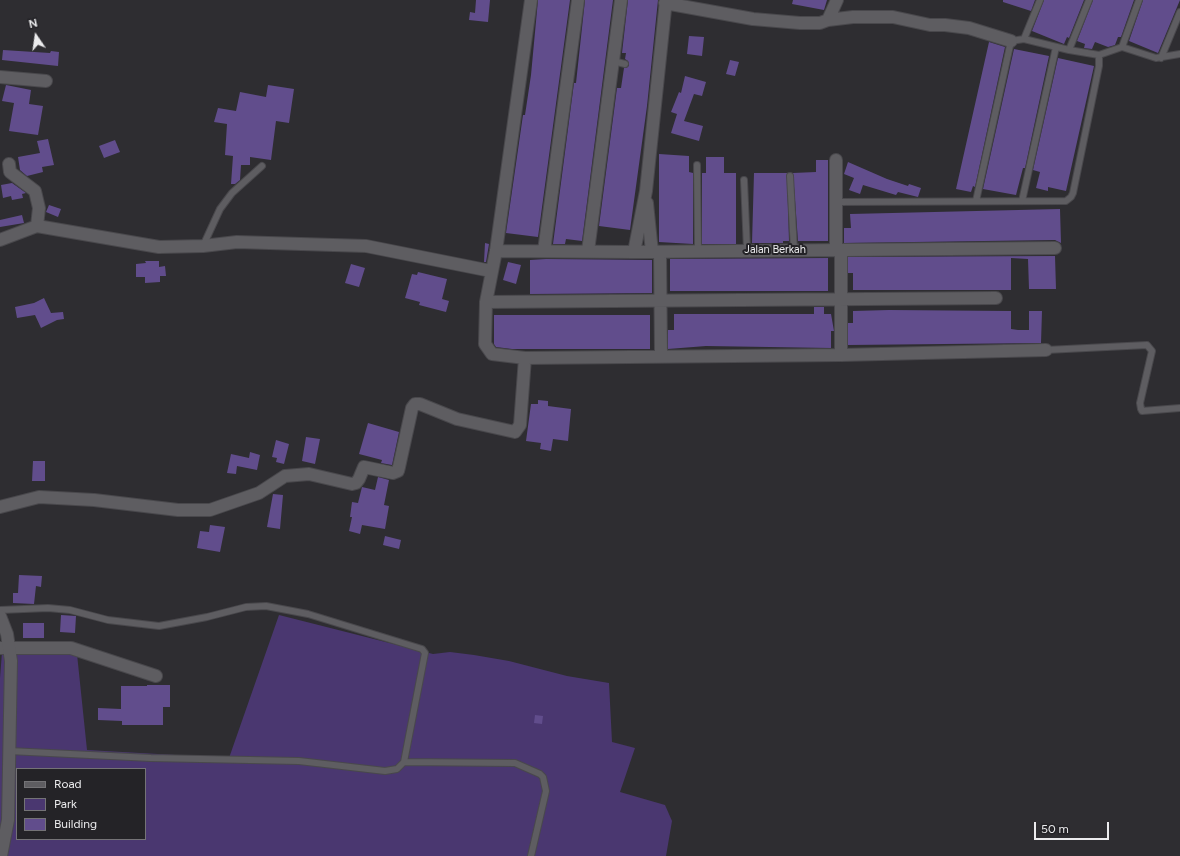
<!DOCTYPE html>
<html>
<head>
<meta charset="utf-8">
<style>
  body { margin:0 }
  #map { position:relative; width:1180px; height:856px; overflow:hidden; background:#2e2d31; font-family:Figtree,sans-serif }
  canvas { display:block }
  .legend { position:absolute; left:16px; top:768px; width:130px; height:72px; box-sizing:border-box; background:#242327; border:1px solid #747376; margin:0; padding:5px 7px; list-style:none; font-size:12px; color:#ebebed }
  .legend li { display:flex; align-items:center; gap:8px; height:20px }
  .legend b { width:20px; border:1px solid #747376 }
  .north { position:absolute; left:16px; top:16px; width:40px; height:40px; -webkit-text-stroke:3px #242327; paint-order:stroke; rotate:347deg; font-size:11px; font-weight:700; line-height:16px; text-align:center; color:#ebebed }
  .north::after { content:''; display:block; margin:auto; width:14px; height:18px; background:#ebebed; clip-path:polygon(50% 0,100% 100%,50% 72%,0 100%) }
  .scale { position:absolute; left:1034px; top:822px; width:75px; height:18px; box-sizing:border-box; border:2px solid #ebebed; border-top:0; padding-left:5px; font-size:12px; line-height:14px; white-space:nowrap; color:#ebebed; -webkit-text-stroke:3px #242327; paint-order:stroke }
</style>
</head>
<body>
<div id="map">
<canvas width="1180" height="856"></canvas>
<ul class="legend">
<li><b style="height:5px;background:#5e5d61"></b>Road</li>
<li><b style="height:11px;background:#4a3770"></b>Park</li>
<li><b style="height:11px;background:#614d8c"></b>Building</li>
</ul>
<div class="north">N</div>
<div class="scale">50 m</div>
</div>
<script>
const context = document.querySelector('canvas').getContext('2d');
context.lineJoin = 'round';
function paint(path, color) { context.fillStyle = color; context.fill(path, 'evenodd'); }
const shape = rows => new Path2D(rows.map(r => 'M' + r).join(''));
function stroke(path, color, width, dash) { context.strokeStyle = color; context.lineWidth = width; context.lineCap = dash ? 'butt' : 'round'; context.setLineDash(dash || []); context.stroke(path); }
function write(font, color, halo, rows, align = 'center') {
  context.font = font + ' Figtree,sans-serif'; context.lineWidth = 4; context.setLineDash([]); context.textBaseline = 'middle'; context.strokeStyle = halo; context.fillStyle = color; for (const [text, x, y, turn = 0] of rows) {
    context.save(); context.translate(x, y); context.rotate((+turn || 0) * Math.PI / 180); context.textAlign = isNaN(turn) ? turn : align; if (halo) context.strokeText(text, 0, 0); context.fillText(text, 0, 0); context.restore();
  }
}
paint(shape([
  [279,615,433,654,450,652,474,655,509,661,567,676,609,683,612,742,635,748,620,792,665,805,672,821,666,856,0,856,0,678,2,652,77,654,87,750,229,758],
  [17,769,145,769,145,839,17,839]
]), '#4a3770');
paint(shape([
  [476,0,490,0,488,22,469,20,470,12,475,13],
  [538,0,570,0,538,237,506,233,523,115,525,115,531,75],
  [585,0,613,0,582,241,566,239,565,244,553,244,574,83,576,83],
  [628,0,658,0,647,106,630,230,599,226,617,88,621,88,624,68,628,67,629,65,628,61,625,59,626,53,622,53],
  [793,0,827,0,824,10,792,4],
  [1003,0,1035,0,1031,11,1003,2],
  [1044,0,1084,0,1069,38,1067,37,1064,44,1032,31],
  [1093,0,1134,0,1121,37,1118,37,1115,45,1108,47,1095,42,1092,49,1084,48,1085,44,1077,41],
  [1143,0,1180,0,1158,53,1129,41],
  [689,36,704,37,702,56,687,54],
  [989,42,1005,47,975,187,973,186,971,192,956,189],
  [1014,49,1049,56,1025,168,1023,168,1016,195,983,189],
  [3,50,50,53,51,51,59,52,58,66,2,60],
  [1058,58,1094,66,1066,191,1048,187,1048,191,1036,188,1040,172,1033,170],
  [730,60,739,62,735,76,726,74],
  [685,76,706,82,702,96,694,94,684,121,703,126,699,141,671,133,677,114,671,112,679,92,681,93],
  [6,85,31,90,29,104,43,106,38,135,9,131,14,103,2,101],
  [268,85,294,89,289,123,276,121,271,160,250,157,250,165,241,165,240,180,235,184,231,184,233,156,225,155,227,124,214,122,218,108,236,111,240,92,266,97],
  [48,139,54,165,42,167,43,172,27,176,20,170,18,157,40,153,37,141],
  [115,140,120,152,104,158,99,146],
  [659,154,689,156,689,172,693,173,693,244,659,242],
  [706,157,724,157,724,173,736,173,736,244,702,244,702,173,706,173],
  [816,160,828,160,828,241,798,241,793,173,816,172],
  [848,162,887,179,908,186,909,184,921,188,918,197,898,192,896,195,863,185,860,194,849,190,854,178,844,174],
  [754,173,787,173,789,241,783,241,783,243,752,243],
  [12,183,26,193,22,194,23,198,12,200,11,196,3,198,1,185],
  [49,205,61,209,58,217,46,212],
  [1060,209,1061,243,1055,240,844,243,844,228,851,228,850,214],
  [22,215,24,223,0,227,0,220],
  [485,243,489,244,486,262,484,262],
  [1055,256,1056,289,1029,289,1028,259,1011,258,1011,290,853,290,853,273,848,273,848,257],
  [828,258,828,291,670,291,670,259],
  [546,259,652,260,652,293,530,294,530,260],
  [145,261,159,261,159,267,165,266,166,276,160,276,160,282,145,283,145,277,136,277,136,264,146,263],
  [508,262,521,265,516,284,503,280],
  [351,264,365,268,359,287,345,283],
  [418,272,447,279,442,299,449,301,446,312,419,305,420,302,405,298,412,274,417,275],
  [44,298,51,313,63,312,64,319,57,320,41,328,35,315,17,318,15,307,34,303],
  [814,307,824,307,824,314,831,314,834,331,831,331,831,348,706,346,668,349,668,330,674,330,674,314,814,314],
  [889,310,1011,311,1011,329,1018,330,1029,330,1029,311,1042,311,1041,343,848,345,848,323,853,323,853,311],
  [494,315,650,315,650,349,512,349,496,347,494,344],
  [538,400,548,401,548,406,571,409,568,441,553,439,551,451,540,449,541,443,526,441,531,404,538,404],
  [368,423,399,432,392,465,381,463,382,460,359,454],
  [306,437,320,439,315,464,302,461],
  [276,440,289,444,284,464,276,462,277,458,272,457],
  [250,452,260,455,257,470,237,466,236,474,227,473,231,454,249,458],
  [33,461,45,461,45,481,32,481],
  [378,477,389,480,384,505,389,506,385,529,362,525,360,534,349,531,352,517,350,517,352,502,358,503,362,487,375,490],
  [273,494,283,495,280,529,267,527],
  [210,525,225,527,220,552,197,548,200,531,209,532],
  [385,536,401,540,399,549,383,545],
  [19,575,42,576,41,587,36,586,34,604,13,603,13,593,18,593],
  [61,615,76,616,75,633,60,632],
  [23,623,44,623,44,638,23,638],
  [147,685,170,685,170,707,163,707,163,725,122,725,122,721,98,720,98,708,121,709,121,686,147,686],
  [535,715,543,716,542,724,534,723]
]), '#614d8c');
const lane = shape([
  [1024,39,1040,0],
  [1122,47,1139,0],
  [1069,50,1089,0],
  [1161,58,1180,12],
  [613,61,625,64],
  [697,165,698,250],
  [790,176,794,250],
  [744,180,747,250],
  [976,201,1011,41,1024,39,1069,50,1099,55,1122,47,1156,58,1180,54],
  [1022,201,1056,47],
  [837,202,1066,201,1071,197,1073,193,1099,66,1099,55],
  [203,246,220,209,232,193,262,166],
  [1046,350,1147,345,1152,351,1140,403,1141,409,1142,411,1180,408],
  [0,610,48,608,70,610,108,620,159,626,207,617,246,607,266,606,308,614,422,649,425,653,404,762,397,769,385,771,299,761,151,758,9,751],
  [404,762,515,763,540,774,543,777,546,791,531,856]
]);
const street = shape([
  [531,0,496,251,486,302,485,344,492,354,525,358,841,355,1046,350],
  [665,3,753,19,800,23,820,23,828,20,853,17,893,17,930,25,945,25,969,28,1011,41],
  [828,20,837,0],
  [0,77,46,81],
  [9,164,10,172,35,191,39,208,37,226],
  [647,203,652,252],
  [0,240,37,226,159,247,203,246,237,242,366,246,491,271],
  [836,250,836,160],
  [841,250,841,355],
  [496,251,634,252,1055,248],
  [544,251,578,0],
  [588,251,621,0],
  [634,252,646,191,666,0],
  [660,252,661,355],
  [486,302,996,298],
  [0,507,39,497,94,500,178,510,210,510,259,493,285,476,309,474,352,484,356,483,359,479,364,467,393,473,398,471,399,467,412,408,415,404,420,404,457,419,515,432,520,425,525,358],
  [0,648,71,648,156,676]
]);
const secondary = shape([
  [0,616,7,634,11,661,8,820,1,856]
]);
stroke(lane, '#49484c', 8);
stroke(street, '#49484c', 14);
stroke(secondary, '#49484c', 14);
stroke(lane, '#5e5d61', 6);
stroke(street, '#5e5d61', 12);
stroke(secondary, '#5e5d61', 12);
write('11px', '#ebebed', '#242327', [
  ["Jalan Berkah",775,250]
]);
</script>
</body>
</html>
